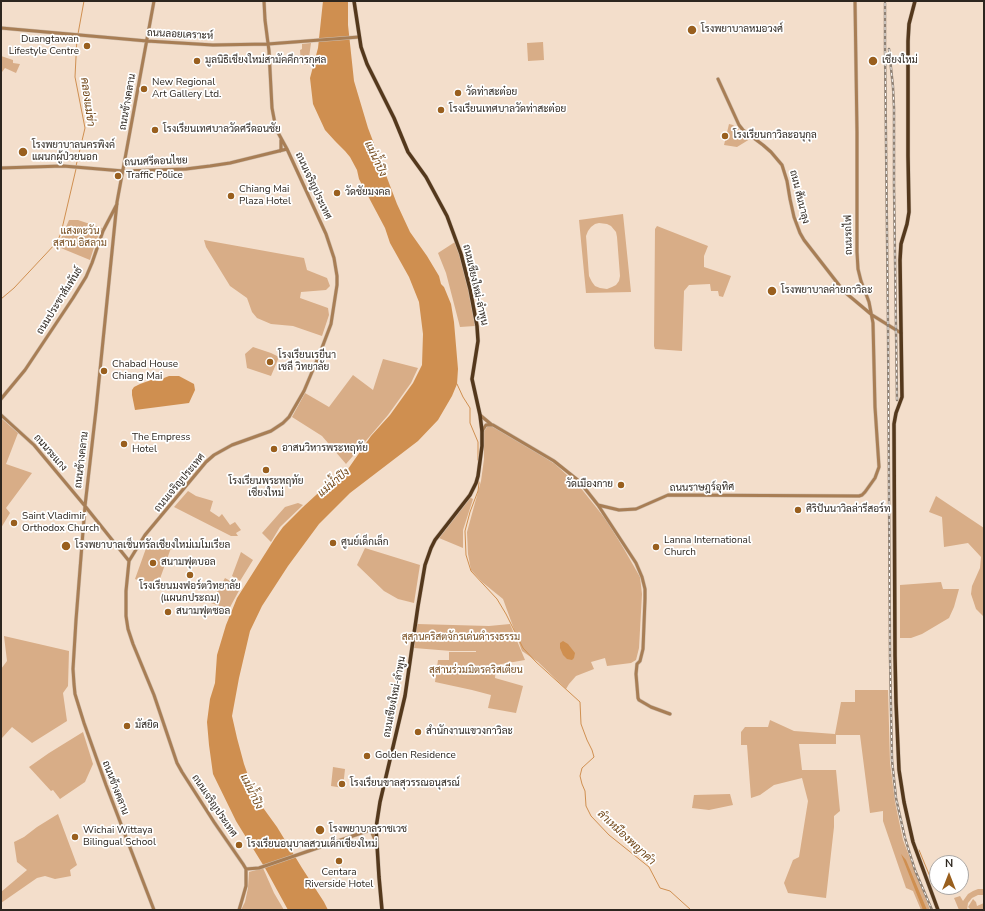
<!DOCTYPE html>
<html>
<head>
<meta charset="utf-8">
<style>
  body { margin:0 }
  #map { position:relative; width:985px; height:911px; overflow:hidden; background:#f3decb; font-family:"Nunito Sans",sans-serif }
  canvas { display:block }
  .frame { position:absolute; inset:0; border:2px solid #2d261f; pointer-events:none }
  .north { position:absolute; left:929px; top:855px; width:40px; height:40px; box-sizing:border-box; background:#fff; border:1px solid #aba8a5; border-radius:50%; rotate:0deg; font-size:11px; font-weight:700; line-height:16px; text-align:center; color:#2d261f }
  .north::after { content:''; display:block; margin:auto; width:14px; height:18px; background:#995f1e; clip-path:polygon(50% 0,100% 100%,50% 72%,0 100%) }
</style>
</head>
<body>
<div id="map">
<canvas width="985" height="911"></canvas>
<div class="frame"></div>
<div class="north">N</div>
</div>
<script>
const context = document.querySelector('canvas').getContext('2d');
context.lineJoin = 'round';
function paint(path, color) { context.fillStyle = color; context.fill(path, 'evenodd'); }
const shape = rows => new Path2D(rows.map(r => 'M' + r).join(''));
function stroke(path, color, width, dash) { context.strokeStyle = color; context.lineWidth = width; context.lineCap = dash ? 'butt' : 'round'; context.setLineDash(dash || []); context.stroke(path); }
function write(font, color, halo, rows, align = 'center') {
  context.font = font + ' "Nunito Sans",Sarabun,sans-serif'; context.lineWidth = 3.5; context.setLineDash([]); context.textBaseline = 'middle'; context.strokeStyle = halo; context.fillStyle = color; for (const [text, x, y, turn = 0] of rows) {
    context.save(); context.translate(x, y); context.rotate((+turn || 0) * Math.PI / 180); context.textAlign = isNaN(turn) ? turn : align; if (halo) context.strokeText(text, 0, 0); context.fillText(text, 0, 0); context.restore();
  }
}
paint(shape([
  [543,42,544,60,528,61,527,43],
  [311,43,308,65,301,64,300,50,302,49,302,44],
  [1,56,13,60,13,63,20,64,16,73,5,68,2,72,1,72],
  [729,124,733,125,736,128,738,128,739,131,750,139,737,147,724,145],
  [623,214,631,292,586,293,579,220],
  [599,223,607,224,611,226,616,232,617,237,620,276,619,281,616,285,612,287,607,289,600,288,595,286,592,282,589,276,586,236,588,231,591,227,595,224],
  [69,220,78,220,102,228,96,241,90,260,56,246,60,241],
  [657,226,708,246,704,256,704,267,731,276,723,297,719,296,718,291,711,291,710,284,689,285,684,291,682,351,655,349,654,346,655,229],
  [204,240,304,258,307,270,327,278,330,286,326,290,301,292,300,298,328,308,329,315,322,336,293,326,271,324,257,318,252,312,247,298,230,286,206,247],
  [455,242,460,254,470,296,475,326,460,327,446,273,438,253],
  [253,347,271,353,279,357,271,376,247,368,245,354],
  [383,359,418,368,411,383,388,415,346,464,322,436,292,417,305,393,329,407,353,375,373,390],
  [1,418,18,433,6,464,32,473,6,508,10,513,1,528],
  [487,427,493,427,503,432,527,446,555,464,580,487,607,521,624,549,640,577,642,594,639,648,636,660,631,663,607,666,605,658,591,662,594,669,576,676,569,684,566,689,538,662,522,651,503,599,482,582,471,570,468,554,467,532,481,481,484,459,484,431],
  [188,491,196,496,213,501,210,511,219,517,222,514,230,525,235,522,241,530,236,533,238,536,231,536,174,507],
  [936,496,984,528,984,617,976,609,971,594,972,586,980,568,981,557,968,543,944,547,942,517,929,512],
  [469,497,473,499,463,530,463,548,439,538],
  [298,503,303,505,280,527,271,542,262,533,285,507],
  [149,540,171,548,157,587,135,579],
  [365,548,420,565,414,603,398,599,384,591,357,565],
  [241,552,253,560,240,581,232,576],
  [225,578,241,587,229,609,211,603],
  [941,582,943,589,959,589,954,607,949,618,922,634,911,638,900,638,900,585],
  [417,624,489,626,510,624,525,660,496,665,495,678,523,686,516,713,488,708,491,695,472,690,435,682,438,660,449,660,449,652,476,652,476,651,451,651,414,648],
  [4,636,69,651,68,686,63,693,67,721,32,743,12,727,2,738,1,736,1,669,7,661],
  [855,690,888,690,890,762,895,802,903,840,930,910,921,910,913,891,906,888,883,821,883,811,870,813,860,735,836,735,836,744,799,744,802,770,836,770,840,811,834,816,834,827,826,898,788,893,784,883,793,860,799,857,808,801,802,778,774,785,760,795,751,798,747,745,741,745,741,732,745,727,768,727,770,720,794,731,835,734,841,702,855,702],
  [83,732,93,764,85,782,60,799,53,790,51,791,29,767,49,753],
  [333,767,345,769,343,788,331,786],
  [730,794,733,805,709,810,692,808,694,795],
  [58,814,77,865,70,870,71,876,55,879,45,876,37,878,1,903,1,892,27,870,17,862,14,842,24,837,37,827],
  [263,868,274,893,284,910,241,910,245,902,248,888,249,872],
  [978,889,984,889,984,895,978,895,972,898,968,903,967,910,970,909,968,907,973,899,976,902,977,906,984,903,984,910,959,910,954,898,960,896,963,901,968,894,973,891]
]), '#d8ad87');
paint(shape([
  [323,1,348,1,348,25,354,81,368,128,397,204,410,232,427,256,439,276,441,284,444,287,451,304,454,322,458,369,457,384,452,396,438,420,418,441,350,493,319,524,288,566,262,606,250,631,239,678,232,716,237,738,244,764,256,798,277,827,302,868,324,902,328,910,288,910,265,868,236,821,213,774,209,745,207,722,210,699,215,683,217,655,226,625,237,598,275,538,283,527,303,507,328,484,348,469,371,436,390,415,413,383,422,365,423,334,419,302,409,277,390,243,385,228,359,179,357,170,350,157,345,151,335,141,325,130,313,104,310,78,318,48],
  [169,376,179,376,194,384,195,390,189,403,135,410,132,395,132,390,134,387,140,384,154,379,159,381,161,380,164,378],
  [563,641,568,644,575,653,574,658,572,660,567,659,563,655,560,648,560,643],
  [901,854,906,860,927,910,923,910]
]), '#cf8f50');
stroke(shape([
  [78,34,84,1],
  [76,166,85,128,75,77,77,37],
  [1,299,14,288,57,242,61,233,76,169],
  [457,384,463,397,470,408,470,423,478,442,478,460],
  [478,479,479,483,478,491,470,512,465,531,466,555,471,571,497,599,506,614,523,648,536,662,580,702,581,724,587,740,592,750,594,757,582,768,580,776,582,784,585,791,586,806,591,816,609,835,649,867,660,888,670,891,691,910],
  [919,850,931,879]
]), '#cf8f50', 1);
const minor = shape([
  [154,1,117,202,96,410,85,506,76,620,73,669,74,684,75,694,84,723,106,785,154,910],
  [1,28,147,41,213,45,268,44,359,37],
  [718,79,739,125,743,130,763,145,771,152,782,165,787,181,790,199,794,217,800,233,804,240,839,285,847,294,872,315,901,333],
  [280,151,281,149,281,140],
  [1,168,63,166,123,171,186,169,210,166,230,163,287,149],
  [1,399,25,370,73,298,86,277,92,263,103,231,117,204],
  [1,415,34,445,85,506,129,561],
  [480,415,492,425],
  [482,431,486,425,493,425,554,461,579,481,598,505,636,563,642,577,645,589,645,599,643,649,640,661,637,664,636,674,638,698,639,700,651,707,670,714],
  [598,505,619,510,636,509,668,495,859,496,862,495,865,492,875,478,879,467,875,407,873,323,869,302,861,281,858,269,857,252,857,132,855,1],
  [369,831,372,833,376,842],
  [246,869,259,868,376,828],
  [239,910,242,900,246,886,246,869,243,864,214,822,182,772,177,763,154,695,133,644,128,629,126,616,126,591,129,561,145,535,206,462,214,455,232,445,271,431,283,423,289,417,304,391,320,353,331,324,337,285,337,276,334,258,326,234,287,149,276,129,272,108,269,51,265,20,264,1]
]);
const major = shape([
  [354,1,361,47,367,64,394,118,408,152,426,177,447,216,461,254,470,289,477,326,478,341,472,379,480,415,482,431,482,446,478,476,476,483,470,495,435,540,431,548,425,565,418,606,405,696,380,802,376,828,379,877,382,910],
  [915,1,909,24,908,41,908,156,909,212,907,224,901,244,900,260,902,397,896,413,894,424,895,656,896,703,899,770,904,802,913,842,938,910]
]);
stroke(minor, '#cfbdac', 4);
stroke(major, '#cfbdac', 4.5);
stroke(minor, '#a87e55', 3);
stroke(major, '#54381c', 3.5);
const rail = shape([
  [885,3,885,49,888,325,890,656,892,760,896,798,905,838,915,870,932,910],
  [889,49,893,87,894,108,894,186,897,400]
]);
stroke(rail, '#8f8174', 2.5);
stroke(rail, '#fff', 1, [3]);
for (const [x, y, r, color] of [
  [692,30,5,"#995f1e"],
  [87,46,4,"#995f1e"],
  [197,61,4,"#995f1e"],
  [873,61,5,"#995f1e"],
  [144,89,4,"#995f1e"],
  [458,93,4,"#995f1e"],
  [441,110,4,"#995f1e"],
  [155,130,4,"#995f1e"],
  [725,136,4,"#995f1e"],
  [23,152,5,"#995f1e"],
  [118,176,4,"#995f1e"],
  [337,193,4,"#995f1e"],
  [231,196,4,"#995f1e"],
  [772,291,5,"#995f1e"],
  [270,362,4,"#995f1e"],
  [104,371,4,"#995f1e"],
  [124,444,4,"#995f1e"],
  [274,449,4,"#995f1e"],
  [266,470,4,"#995f1e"],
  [621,485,4,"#995f1e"],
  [798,510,4,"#995f1e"],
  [14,523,4,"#995f1e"],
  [333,543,4,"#995f1e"],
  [66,546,5,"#995f1e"],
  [656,547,4,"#995f1e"],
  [153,563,4,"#995f1e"],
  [190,575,4,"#995f1e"],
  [168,612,4,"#995f1e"],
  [127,726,4,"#995f1e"],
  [418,732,4,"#995f1e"],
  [367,756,4,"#995f1e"],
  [342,784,4,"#995f1e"],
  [320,830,5,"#995f1e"],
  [75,837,4,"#995f1e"],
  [239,845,4,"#995f1e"],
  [339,861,4,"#995f1e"]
]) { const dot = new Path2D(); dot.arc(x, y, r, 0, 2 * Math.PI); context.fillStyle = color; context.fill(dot); stroke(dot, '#fff', 1.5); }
write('10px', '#2d261f', '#fff', [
  ["โรงพยาบาลหมอวงศ์",701,30],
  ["Duangtawan",79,40,"right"],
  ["Lifestyle Centre",79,52,"right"],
  ["มูลนิธิเชียงใหม่สามัคคีการกุศล",205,61],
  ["เชียงใหม่",882,61],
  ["New Regional",152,83],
  ["Art Gallery Ltd.",152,95],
  ["วัดท่าสะต๋อย",466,93],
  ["โรงเรียนเทศบาลวัดท่าสะต๋อย",449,110],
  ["โรงเรียนเทศบาลวัดศรีดอนชัย",163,130],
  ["โรงเรียนกาวิละอนุกุล",733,136],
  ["โรงพยาบาลนครพิงค์",32,146],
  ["แผนกผู้ป่วยนอก",32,158],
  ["Traffic Police",126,176],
  ["Chiang Mai",239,190],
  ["Plaza Hotel",239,202],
  ["วัดชัยมงคล",345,193],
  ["โรงพยาบาลค่ายกาวิละ",781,291],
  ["โรงเรียนเรยีนา",278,356],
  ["เชลี วิทยาลัย",278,368],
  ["Chabad House",112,365],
  ["Chiang Mai",112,377],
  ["The Empress",132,438],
  ["Hotel",132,450],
  ["อาสนวิหารพระหฤทัย",282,449],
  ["โรงเรียนพระหฤทัย",266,482,"center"],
  ["เชียงใหม่",266,494,"center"],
  ["วัดเมืองกาย",613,485,"right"],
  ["ศิริปันนาวิลล่ารีสอร์ท",806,510],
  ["Saint Vladimir",22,517],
  ["Orthodox Church",22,529],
  ["Lanna International",664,541],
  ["Church",664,553],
  ["ศูนย์เด็กเล็ก",341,543],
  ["โรงพยาบาลเซ็นทรัลเชียงใหม่เมโมเรียล",75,546],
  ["สนามฟุตบอล",161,563],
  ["โรงเรียนมงฟอร์ตวิทยาลัย",190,587,"center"],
  ["(แผนกประถม)",190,599,"center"],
  ["สนามฟุตซอล",176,612],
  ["มัสยิด",135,726],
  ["สำนักงานแขวงกาวิละ",426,732],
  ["Golden Residence",375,756],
  ["โรงเรียนขาลสุวรรณอนุสรณ์",350,784],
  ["โรงพยาบาลราชเวช",329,830],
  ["Wichai Wittaya",83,831],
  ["Bilingual School",83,843],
  ["โรงเรียนอนุบาลสวนเด็กเชียงใหม่",247,845],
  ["Centara",339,873,"center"],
  ["Riverside Hotel",339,885,"center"]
], 'left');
write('10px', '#2d261f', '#fff', [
  ["ถนนลอยเคราะห์",180,35,3],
  ["ถนนช้างคลาน",128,102,-80],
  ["ถนนศรีดอนไชย",156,162,-2],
  ["ถนนเจริญประเทศ",313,186,65],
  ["ถนน สันนาลุง",799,197,76],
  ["ถนนรถไฟ",849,235,-91],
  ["ถนนเชียงใหม่-ลำพูน",475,285,77],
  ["ถนนประชาสัมพันธ์",60,301,-58],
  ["ถนนระแกง",50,453,49],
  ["ถนนช้างคลาน",82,460,-83],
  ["ถนนเจริญประเทศ",180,483,-50],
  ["ถนนราษฎร์อุทิศ",702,488,-1],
  ["ถนนเชียงใหม่-ลำพูน",395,697,-79],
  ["ถนนช้างคลาน",115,788,69],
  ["ถนนเจริญประเทศ",214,806,56]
]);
write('10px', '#774c1e', '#fff', [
  ["แสงตะวัน",80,232],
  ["สุสาน อิสลาม",80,244],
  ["สุสานคริสตจักรเด่นดำรงธรรม",461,638],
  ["สุสานร่วมมิตรคริสเตียน",476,671]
]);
write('italic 11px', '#714617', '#fff', [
  ["คลองแม่ข่า",87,102,82],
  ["แม่น้ำปิง",375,159,65],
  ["แม่น้ำปิง",334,483,-40],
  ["แม่น้ำปิง",251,792,64],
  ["ลำเหมืองพญาคำ",626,838,43]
]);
</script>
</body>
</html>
